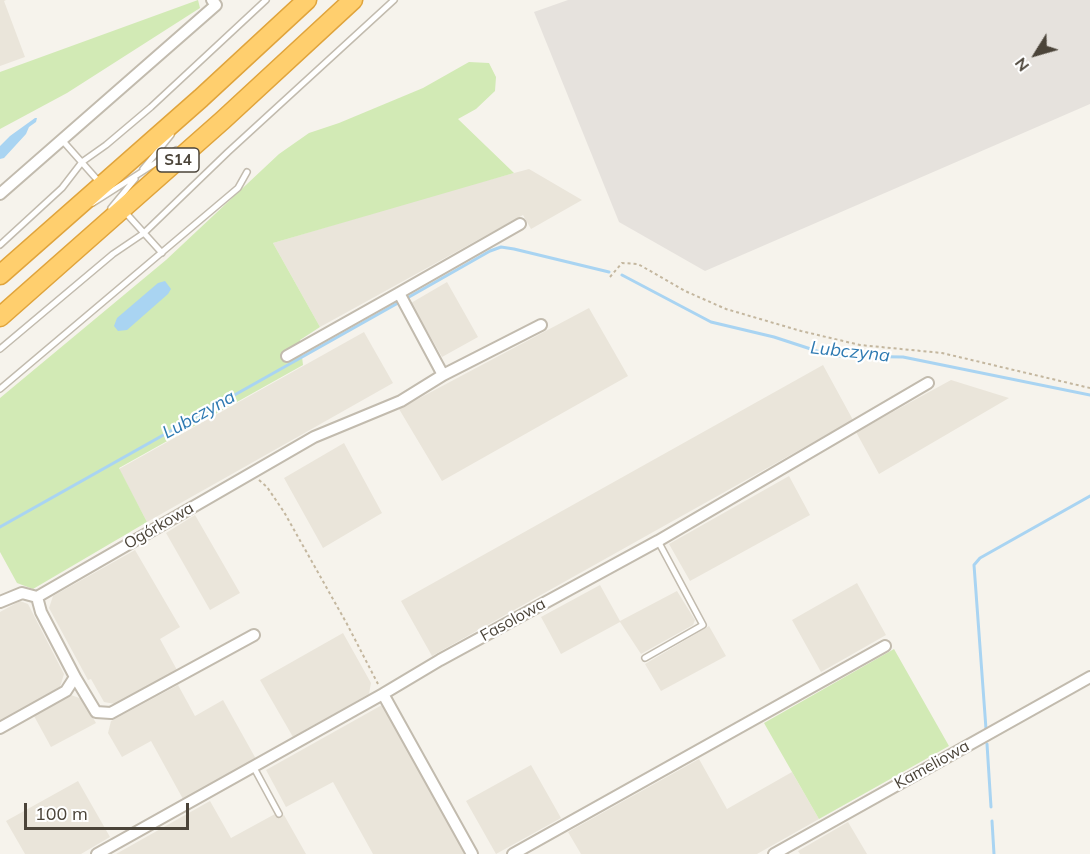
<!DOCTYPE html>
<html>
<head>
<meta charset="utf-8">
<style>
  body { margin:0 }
  #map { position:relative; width:1090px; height:854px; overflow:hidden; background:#f6f3ec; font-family:Mulish,sans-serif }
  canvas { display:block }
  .north { position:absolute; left:1006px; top:24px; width:60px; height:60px; -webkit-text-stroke:4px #fff; paint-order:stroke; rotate:233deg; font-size:16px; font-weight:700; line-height:24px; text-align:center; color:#4b4439 }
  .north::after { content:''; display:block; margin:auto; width:21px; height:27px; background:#4b4439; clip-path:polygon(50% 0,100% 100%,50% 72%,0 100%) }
  .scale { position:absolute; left:24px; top:803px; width:165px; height:27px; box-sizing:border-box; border:3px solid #4b4439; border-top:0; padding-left:8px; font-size:18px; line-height:21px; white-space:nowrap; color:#4b4439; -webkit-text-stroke:4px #fff; paint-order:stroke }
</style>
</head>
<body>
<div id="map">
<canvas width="1090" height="854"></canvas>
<div class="north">N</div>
<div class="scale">100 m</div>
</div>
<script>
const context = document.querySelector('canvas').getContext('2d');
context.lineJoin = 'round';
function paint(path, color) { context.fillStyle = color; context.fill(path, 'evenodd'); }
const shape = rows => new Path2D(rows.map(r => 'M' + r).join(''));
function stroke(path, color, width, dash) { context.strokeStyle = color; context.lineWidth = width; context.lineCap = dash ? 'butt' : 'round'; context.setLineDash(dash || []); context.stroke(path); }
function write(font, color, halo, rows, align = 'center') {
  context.font = font + ' Mulish,sans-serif'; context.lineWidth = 4.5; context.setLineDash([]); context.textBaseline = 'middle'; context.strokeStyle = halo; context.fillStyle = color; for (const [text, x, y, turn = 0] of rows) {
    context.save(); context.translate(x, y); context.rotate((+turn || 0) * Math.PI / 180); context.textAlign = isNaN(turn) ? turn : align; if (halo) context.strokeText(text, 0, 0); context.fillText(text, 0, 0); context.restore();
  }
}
paint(shape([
  [0,0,6,0,4,1,25,57,0,66],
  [529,169,582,200,531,229,523,215,320,327,273,243,451,190],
  [447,282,478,337,442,357,411,303],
  [589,308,628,376,442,481,399,409],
  [364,332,393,383,147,522,119,469],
  [823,365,853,420,432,656,401,601],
  [951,380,1009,398,879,474,856,432],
  [344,443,382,513,323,548,284,478],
  [789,476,810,515,690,581,669,544],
  [195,515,240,593,210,610,166,533],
  [135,550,180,627,160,639,177,670,115,704,104,702,91,679,88,680,49,608,53,596],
  [857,583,886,635,821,672,792,620],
  [600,585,620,621,677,591,695,620,693,625,641,654,620,622,561,654,541,617],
  [20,601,28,604,64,674,60,687,0,721,0,612],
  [709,626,726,656,661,691,645,664],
  [343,633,371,683,369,694,293,737,260,680],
  [178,685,195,716,223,700,256,759,183,799,151,741,122,757,108,733,111,721],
  [71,695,82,699,96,723,51,747,34,716],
  [382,705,466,854,373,854,333,782,286,807,266,770],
  [699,759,727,809,792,772,819,819,757,854,581,854,568,832],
  [531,765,561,818,496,854,466,801],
  [78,781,110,837,81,854,25,854,6,821],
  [210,801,231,838,275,814,278,818,284,815,306,854,116,854],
  [848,822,867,854,800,854,798,851]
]), '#eae5da');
paint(shape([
  [568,0,1090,0,1090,104,705,271,619,222,534,12]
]), '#e6e2dd');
paint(shape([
  [198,0,200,8,67,93,0,129,0,72],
  [469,62,489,63,496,77,495,91,476,109,458,119,514,173,273,243,320,327,300,340,303,365,119,468,147,522,33,589,17,583,0,552,0,398,166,260,279,154,309,133,339,123,423,88],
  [894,649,949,746,819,819,764,723]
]), '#d2eab5');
paint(shape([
  [35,118,37,118,36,122,29,127,26,134,4,158,0,159,0,146,10,136],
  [165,281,171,289,168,294,127,330,118,331,114,326,117,318,158,283]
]), '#a9d4f2');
stroke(shape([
  [622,275,711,322,774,337,823,353,835,356,903,357,1090,395],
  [409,297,490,251,501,247,514,249,609,272],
  [0,527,398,303],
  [986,729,974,565,980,558,1090,496],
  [987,744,991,807],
  [992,821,994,854]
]), '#a9d4f2', 3);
const service = shape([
  [62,140,101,184],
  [143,169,171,135],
  [93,203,176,150],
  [111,208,135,179],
  [125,212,162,253],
  [0,245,62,188,82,162,106,145,151,107,266,0],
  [0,349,113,254,144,233,228,152,394,0],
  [0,389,238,188,247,172],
  [645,658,703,625,658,541],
  [253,766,279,814]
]);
const minor = shape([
  [0,194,216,5,212,0],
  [399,293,520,224],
  [443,375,541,325],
  [37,597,314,437,401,401,443,375,399,293,287,356],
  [0,602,22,593,37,597],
  [75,677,96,712,111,713,254,635],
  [383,694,472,854],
  [0,728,66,691,75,677,41,612,37,597],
  [97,854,383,694,440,660,658,541,928,383],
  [513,854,885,646],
  [774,854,1090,677]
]);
const motorway = shape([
  [0,275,201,98,307,0],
  [0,317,223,120,353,0]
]);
stroke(service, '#c2bbae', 8);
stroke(minor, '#c2bbae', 14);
stroke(motorway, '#e0a43c', 21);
stroke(shape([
  [610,277,622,263,638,264,685,291,726,309,801,331,860,345,942,353,1090,388],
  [259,480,267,487,284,512,347,624,378,684]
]), '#c4b79f', 2, [3, 3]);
stroke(service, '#fff', 5);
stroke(minor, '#fff', 10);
stroke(motorway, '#ffcf6e', 18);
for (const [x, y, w] of [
  [178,160,42]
]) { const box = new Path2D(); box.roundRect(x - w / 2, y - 12, w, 24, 4.5); context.fillStyle = '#fff'; context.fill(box); stroke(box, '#4b4439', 1.5); }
write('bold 15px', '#4b4439', null, [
  ["S14",178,160]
]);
write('16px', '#4b4439', '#fff', [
  ["Ogórkowa",159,526,-30],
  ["Fasolowa",513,620,-29],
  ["Kameliowa",932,765,-29]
]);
write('italic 18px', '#2e7ab2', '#fff', [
  ["Lubczyna",850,352,6],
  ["Lubczyna",199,415,-29]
]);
</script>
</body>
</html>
